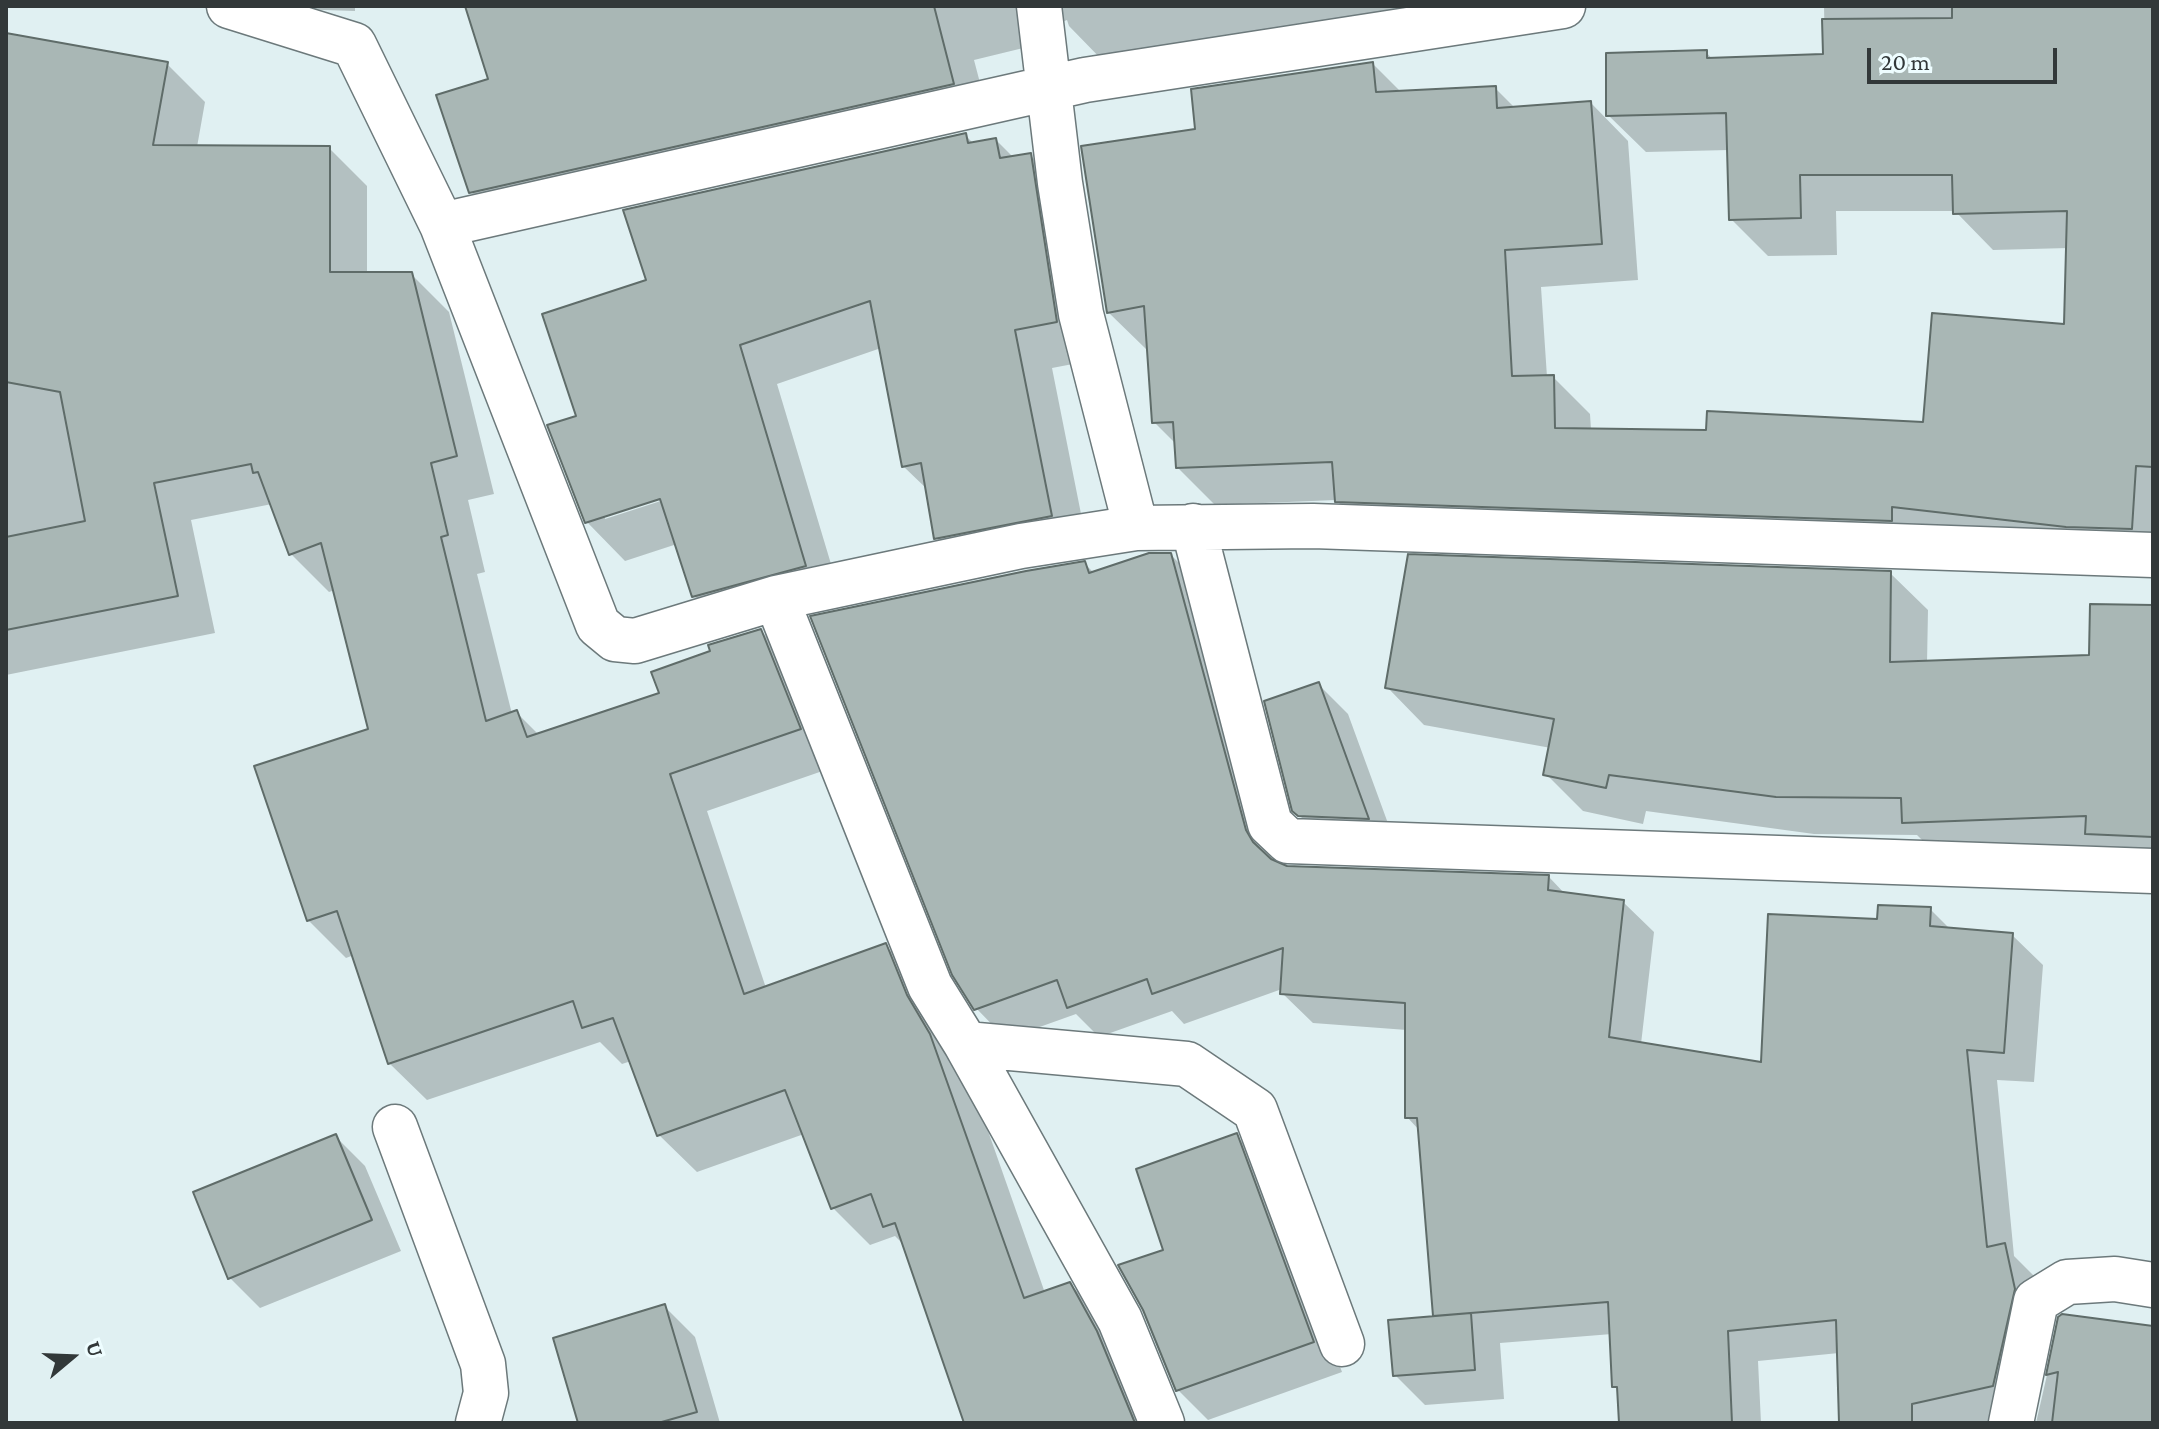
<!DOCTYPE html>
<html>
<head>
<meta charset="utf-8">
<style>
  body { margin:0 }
  #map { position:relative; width:2159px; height:1429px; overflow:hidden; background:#e0f0f2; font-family:"Crimson Pro",serif }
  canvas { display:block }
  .frame { position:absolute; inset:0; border:8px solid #323839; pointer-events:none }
  .north { position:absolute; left:32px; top:1317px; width:80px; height:80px; -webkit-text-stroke:6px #eefdff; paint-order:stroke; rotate:71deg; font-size:22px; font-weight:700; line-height:32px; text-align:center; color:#323839 }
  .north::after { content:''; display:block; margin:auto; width:28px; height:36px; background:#323839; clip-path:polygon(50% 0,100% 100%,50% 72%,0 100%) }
  .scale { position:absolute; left:1867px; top:48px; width:190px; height:36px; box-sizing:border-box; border:4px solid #323839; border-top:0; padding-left:10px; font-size:24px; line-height:28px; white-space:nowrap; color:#323839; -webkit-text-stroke:6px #eefdff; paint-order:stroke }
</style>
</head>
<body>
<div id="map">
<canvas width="2159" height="1429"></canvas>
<div class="frame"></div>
<div class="north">U</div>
<div class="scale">20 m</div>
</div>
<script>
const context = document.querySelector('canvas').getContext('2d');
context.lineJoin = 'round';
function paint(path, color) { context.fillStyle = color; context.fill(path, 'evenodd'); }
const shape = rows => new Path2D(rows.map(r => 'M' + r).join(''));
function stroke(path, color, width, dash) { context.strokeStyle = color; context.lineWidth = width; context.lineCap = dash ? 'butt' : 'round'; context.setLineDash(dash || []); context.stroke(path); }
paint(shape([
  [200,6,355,6,355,11],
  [467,6,1514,6,1106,64,1069,26,1067,20,1060,23,1052,41,974,60,990,121,508,230,471,192,490,80],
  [1824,6,2153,6,2153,565,1374,538,1336,500,1215,505,1177,467,1176,444,1154,422,1149,349,1146,349,1108,312,1198,131,1372,63,1402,93,1495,88,1515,108,1591,103,1628,141,1638,280,1541,287,1547,377,1553,377,1590,414,1591,430,1708,432,1925,424,2066,326,2068,248,1993,250,1955,211,1836,211,1837,255,1768,256,1731,219,1729,150,1646,152,1608,115,1706,52,1713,60,1825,56],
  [6,35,167,64,205,102,197,147,329,148,367,186,367,274,411,274,449,312,494,494,468,500,485,572,477,574,512,714,517,713,539,735,661,695,761,631,799,669,837,766,707,811,766,988,885,945,923,983,968,1074,1045,1293,1070,1284,1108,1322,1156,1423,966,1423,905,1246,895,1236,870,1245,832,1207,804,1134,697,1172,659,1135,631,1061,622,1064,600,1042,427,1100,389,1063,354,955,346,958,308,920,371,730,335,590,329,592,291,554,272,504,191,520,215,633,6,675],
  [965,135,974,144,996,140,1014,158,1031,156,1069,194,1094,360,1052,368,1089,554,975,576,936,538,928,490,903,466,881,348,777,384,843,604,732,635,694,596,677,544,625,561,587,522,579,417,648,281],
  [669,494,670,498,605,519,605,515],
  [1171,555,1201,585,1276,863,1287,868,1549,877,1566,895,1623,902,1654,932,1641,1044,1763,1064,1879,921,1930,909,1951,930,2012,935,2043,965,2034,1082,1997,1080,2014,1256,2034,1276,2044,1320,2022,1423,1841,1423,1839,1353,1758,1361,1761,1423,1621,1423,1612,1334,1500,1343,1504,1399,1425,1405,1395,1375,1435,1318,1420,1131,1407,1117,1407,1030,1313,1023,1282,993,1282,989,1184,1024,1172,1011,1099,1037,1076,1014,1006,1039,976,1008,1084,563,1094,573],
  [1890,573,1928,610,1927,663,2091,657,2153,607,2153,872,1941,859,1917,835,1814,834,1646,811,1643,824,1583,811,1546,774,1551,748,1424,725,1387,687],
  [1318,684,1348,714,1397,848,1330,846,1294,810],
  [335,1136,365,1166,401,1251,260,1308,230,1278],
  [1236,1136,1267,1166,1342,1372,1208,1420,1178,1390,1166,1251],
  [665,1307,695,1337,720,1423,580,1423],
  [2060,1318,2153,1327,2153,1423,2036,1423]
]), '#0003');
const building = shape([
  [465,6,934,6,954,84,469,193,436,95,488,79,465,6],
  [1952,6,2153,6,2153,467,2136,466,2132,529,2066,527,1892,507,1892,521,1335,502,1332,462,1176,468,1173,422,1152,423,1144,306,1107,313,1081,146,1195,129,1191,89,1373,62,1376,92,1496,86,1497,108,1591,101,1602,244,1505,250,1512,376,1554,375,1555,428,1706,430,1707,411,1923,422,1932,313,2064,324,2067,211,1953,214,1952,175,1800,175,1801,218,1729,220,1726,113,1606,116,1606,53,1707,50,1707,58,1823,54,1822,19,1952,18,1952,6],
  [6,33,168,62,153,145,330,146,330,272,412,272,457,456,431,463,448,535,441,537,486,721,517,710,527,737,659,693,651,672,710,651,708,645,761,629,801,729,670,774,744,994,886,943,907,995,930,1034,1024,1298,1070,1282,1097,1331,1135,1423,964,1423,895,1223,883,1227,871,1194,831,1209,785,1090,657,1136,613,1018,582,1028,573,1001,388,1064,337,911,307,921,254,766,368,729,321,543,289,555,258,472,253,473,251,464,154,483,178,596,6,630,6,537,85,521,60,392,6,382,6,33],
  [966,133,968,143,996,138,1000,158,1031,153,1057,322,1015,330,1052,516,934,539,921,463,902,467,870,301,740,345,806,566,692,597,660,499,585,523,547,425,576,416,542,314,646,280,623,210,966,133],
  [1149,553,1171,553,1246,830,1253,842,1271,859,1287,866,1549,875,1548,890,1624,900,1609,1037,1761,1062,1768,914,1877,919,1878,905,1931,907,1930,926,2013,933,2004,1053,1967,1050,1987,1247,2005,1243,2015,1289,1993,1386,1912,1404,1912,1423,1839,1423,1836,1320,1728,1331,1732,1423,1619,1423,1617,1387,1612,1387,1608,1302,1433,1316,1417,1118,1405,1118,1405,1003,1280,994,1283,948,1152,994,1147,979,1067,1008,1057,980,974,1010,952,975,810,616,1026,571,1085,561,1089,573,1149,553],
  [1408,554,1891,571,1890,662,2089,655,2090,604,2153,605,2153,837,2085,834,2086,816,1902,823,1901,798,1776,797,1609,775,1606,788,1543,775,1554,719,1385,688,1408,554],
  [1319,682,1369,819,1298,816,1292,811,1264,701,1319,682],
  [1237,1133,1314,1342,1176,1391,1143,1310,1118,1265,1163,1250,1136,1169,1237,1133],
  [336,1134,372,1220,228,1279,193,1192,336,1134],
  [665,1304,697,1412,658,1423,578,1423,553,1338,665,1304],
  [1471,1313,1475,1370,1393,1376,1388,1320,1471,1313],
  [2062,1314,2153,1326,2153,1423,2052,1423,2058,1372,2046,1375,2058,1317,2062,1314]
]);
paint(building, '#a9b7b5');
stroke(building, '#5f6c69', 2);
const street = shape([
  [229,6,354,45,442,225,1085,80,1563,6],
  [1039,6,1060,183,1081,314,1136,528],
  [442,225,598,625,615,639,635,641,776,598,1021,546,1136,528,1313,526,2153,555],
  [1193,526,1270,824,1288,841,2153,871],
  [776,598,930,986,966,1044,1187,1064,1255,1110,1342,1344],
  [966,1044,1120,1320,1162,1423],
  [395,1127,483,1364,486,1393,478,1423],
  [2011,1423,2036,1301,2067,1282,2115,1279,2153,1285]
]);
stroke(street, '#6c797b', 47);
stroke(street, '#fff', 44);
</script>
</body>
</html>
